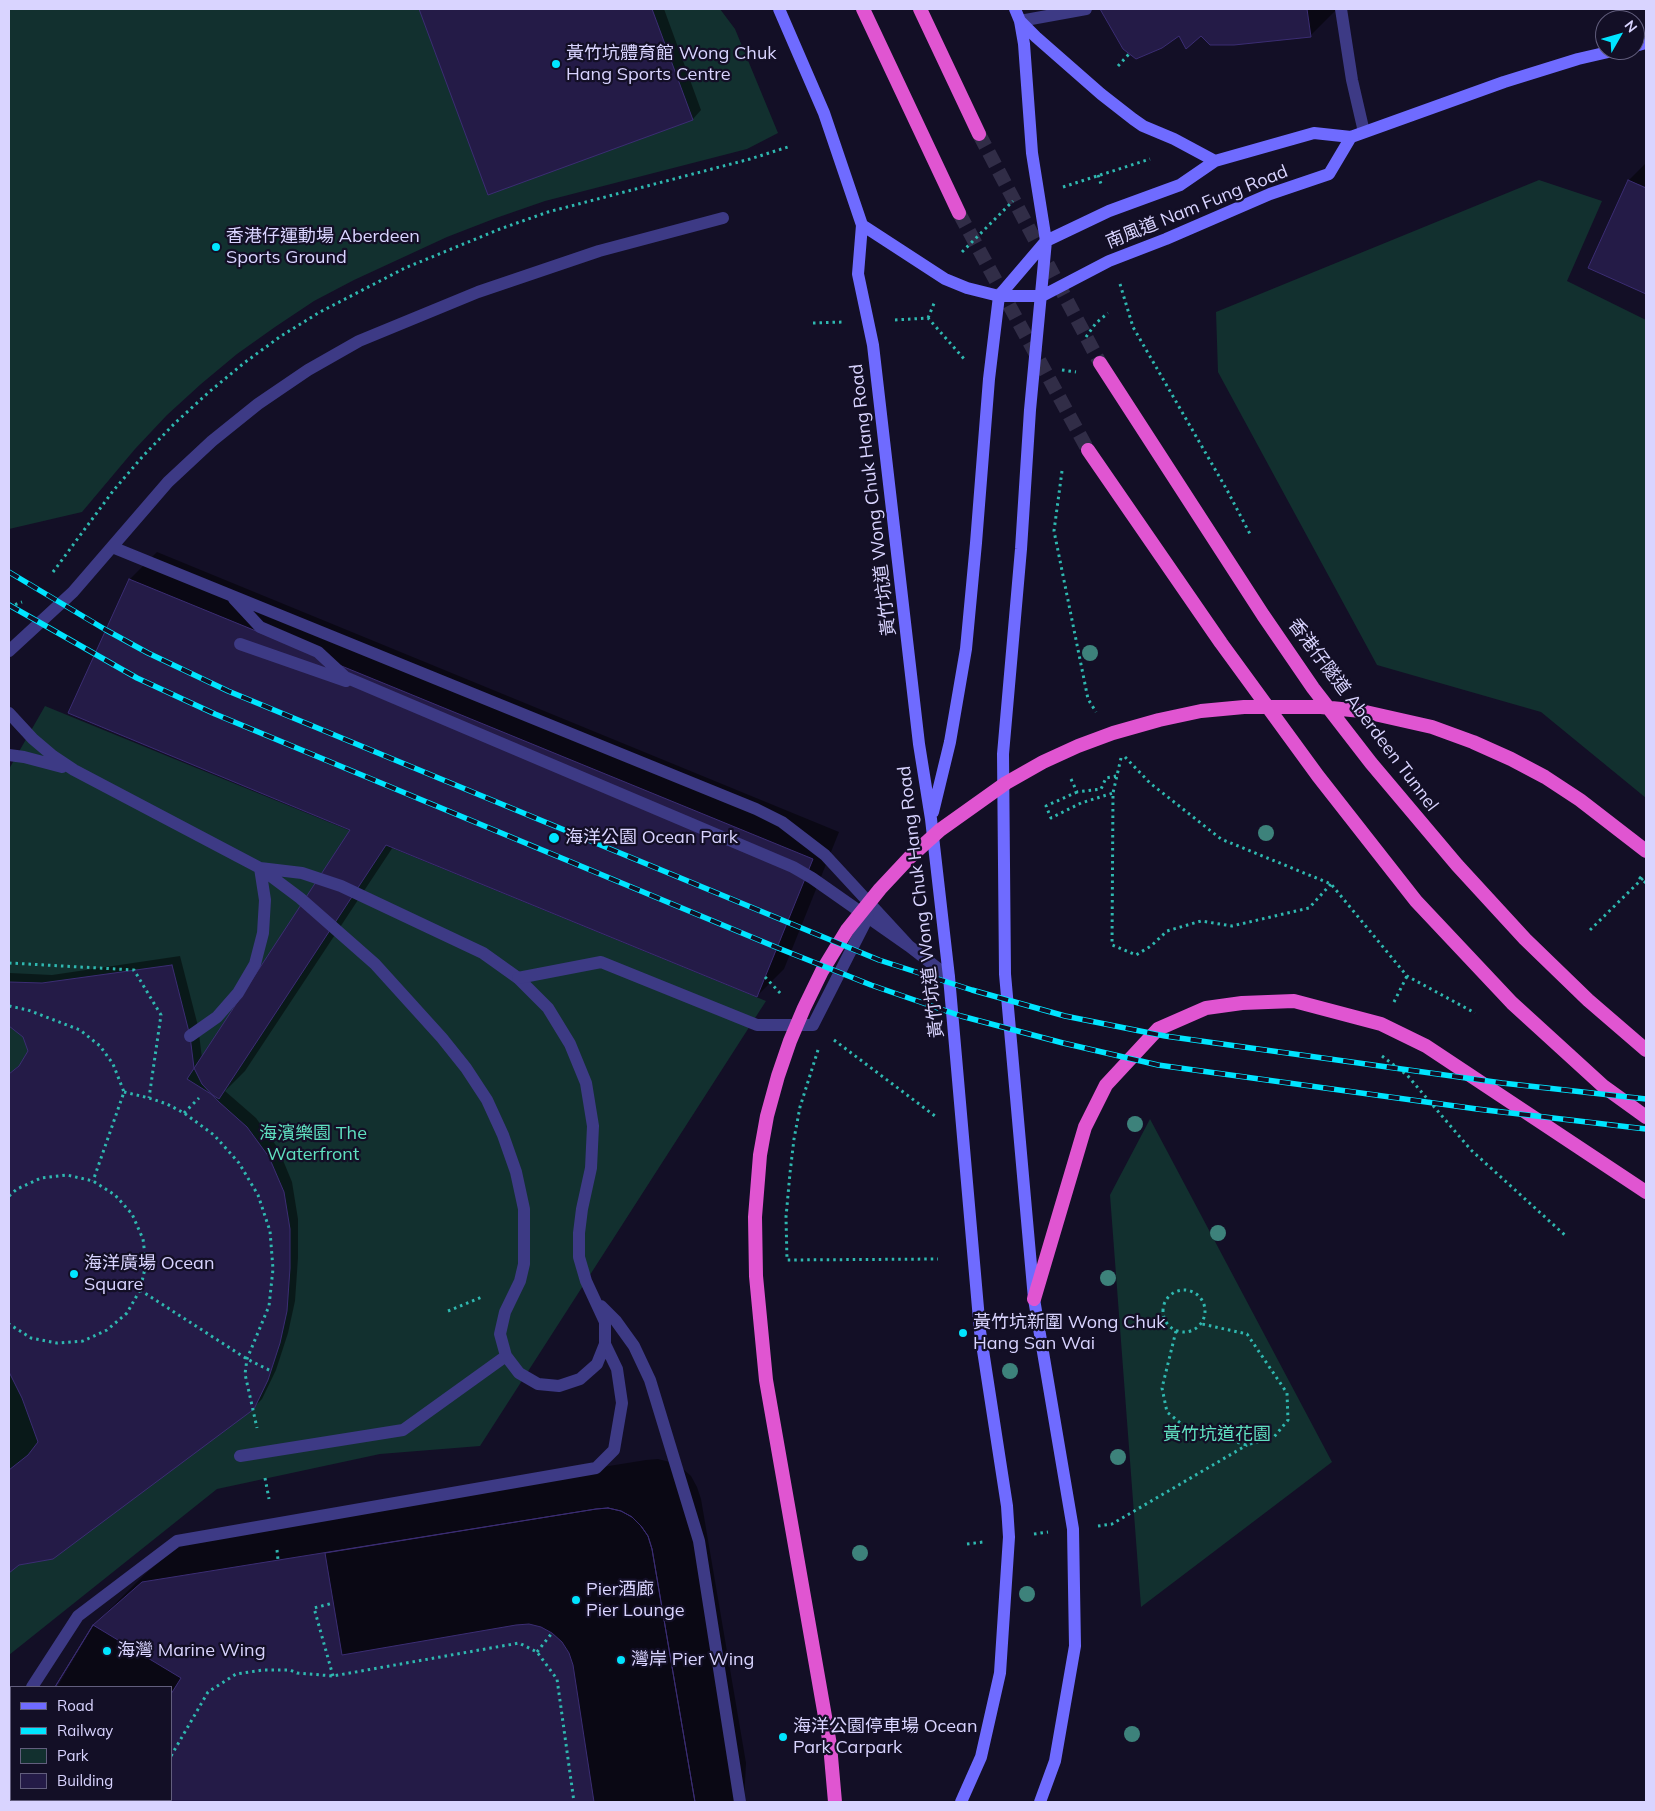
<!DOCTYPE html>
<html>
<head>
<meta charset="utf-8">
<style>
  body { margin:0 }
  #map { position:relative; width:1655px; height:1811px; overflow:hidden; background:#130f26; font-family:Mulish,sans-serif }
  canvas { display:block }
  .frame { position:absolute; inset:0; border:10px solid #d9d4ff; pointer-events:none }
  .legend { position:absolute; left:10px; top:1686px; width:162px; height:115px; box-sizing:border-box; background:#130f26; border:1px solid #625e7d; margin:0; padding:6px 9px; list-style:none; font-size:15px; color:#d9d4ff }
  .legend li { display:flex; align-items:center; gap:10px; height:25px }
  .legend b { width:25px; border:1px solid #625e7d }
  .north { position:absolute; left:1595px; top:10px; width:50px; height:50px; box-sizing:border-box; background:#130f26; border:1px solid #625e7d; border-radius:50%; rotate:52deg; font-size:14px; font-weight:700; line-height:20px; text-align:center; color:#d9d4ff }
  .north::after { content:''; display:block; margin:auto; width:18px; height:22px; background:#00e5ff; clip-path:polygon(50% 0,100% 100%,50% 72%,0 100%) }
</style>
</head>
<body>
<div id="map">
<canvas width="1655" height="1811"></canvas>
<div class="frame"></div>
<ul class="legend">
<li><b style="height:6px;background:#6f6bff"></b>Road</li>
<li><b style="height:6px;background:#00e5ff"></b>Railway</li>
<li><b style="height:14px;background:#12302f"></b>Park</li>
<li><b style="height:14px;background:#241b47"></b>Building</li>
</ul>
<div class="north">N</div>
</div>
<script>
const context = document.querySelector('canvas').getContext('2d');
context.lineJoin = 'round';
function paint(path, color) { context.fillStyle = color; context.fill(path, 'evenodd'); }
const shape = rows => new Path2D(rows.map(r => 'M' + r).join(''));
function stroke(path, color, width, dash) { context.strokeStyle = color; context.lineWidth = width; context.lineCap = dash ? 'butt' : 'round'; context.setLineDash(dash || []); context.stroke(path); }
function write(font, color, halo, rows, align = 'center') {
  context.font = font + ' Mulish,"Noto Sans TC",sans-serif'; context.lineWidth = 4.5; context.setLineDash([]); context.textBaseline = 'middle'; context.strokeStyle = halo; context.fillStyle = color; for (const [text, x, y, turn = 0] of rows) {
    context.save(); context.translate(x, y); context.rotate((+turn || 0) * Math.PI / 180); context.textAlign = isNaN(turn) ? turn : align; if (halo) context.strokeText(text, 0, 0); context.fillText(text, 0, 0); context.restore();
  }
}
paint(shape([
  [9,9,720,9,735,29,778,133,747,149,545,201,496,218,447,237,354,280,314,301,275,327,237,354,201,384,167,415,135,449,82,512,9,529],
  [1539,180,1602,201,1567,281,1646,320,1646,798,1541,712,1377,665,1218,372,1216,312],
  [45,706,766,1001,480,1446,380,1454,217,1489,9,1655,9,769],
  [1150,1119,1332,1462,1141,1607,1110,1195]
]), '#12302f');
paint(shape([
  [420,9,664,9,701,110,693,119,489,193],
  [1102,9,1337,9,1310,36,1179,35,1124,48],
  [1646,163,1646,187,1639,184,1639,186,1646,190,1646,293,1589,267,1629,180],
  [157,552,839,832,784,969,757,996,393,847,245,1071,225,1091,256,1118,278,1148,292,1182,298,1219,298,1258,295,1301,288,1333,276,1370,262,1399,253,1408,9,1571,9,1074,22,1063,29,1051,24,1037,9,1025,9,975,10,973,52,975,180,956,198,1026,202,1058,352,830,70,712,130,579],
  [658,1459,670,1462,682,1468,691,1476,697,1487,701,1499,746,1763,744,1802,9,1802,9,1767,11,1763,11,1800,171,1800,171,1687,57,1687,94,1625,144,1575,193,1533,646,1460]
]), '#0007');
const building = shape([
  [419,9,652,9,693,120,488,195,419,9],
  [1100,9,1307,9,1311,37,1234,45,1210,45,1201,36,1186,49,1179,36,1162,48,1136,59,1123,49,1100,9],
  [1628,180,1646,188,1646,294,1588,268,1628,180],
  [129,579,813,859,757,997,386,845,219,1099,187,1079,350,830,68,713,129,579],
  [172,965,190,1036,194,1068,202,1084,219,1102,247,1127,269,1157,284,1192,290,1229,290,1268,287,1311,280,1343,268,1380,254,1409,53,1559,19,1565,9,1573,9,1074,19,1066,28,1051,23,1037,9,1026,9,982,42,983,172,965],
  [9,1372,22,1398,38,1442,28,1455,9,1470,9,1372],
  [608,1508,621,1511,632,1517,641,1526,648,1536,652,1549,695,1802,594,1802,573,1665,569,1653,562,1642,552,1633,541,1627,529,1624,516,1625,342,1655,325,1553,596,1509,608,1508],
  [608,1508,621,1511,632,1517,641,1526,648,1536,652,1549,695,1802,9,1802,9,1765,11,1761,11,1800,171,1800,171,1687,55,1687,93,1625,142,1582,596,1509,608,1508],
  [93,1625,181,1678,171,1694,171,1687,55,1687,93,1625],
  [11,1761,11,1800,107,1800,106,1802,9,1802,9,1765,11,1761]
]);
paint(building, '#241b47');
stroke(building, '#3b2d73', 1);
stroke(shape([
  [979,134,1100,363],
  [959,213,1088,450]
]), '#312d47', 14, [14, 7]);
stroke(shape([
  [1118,66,1129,54],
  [1098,175,1102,187],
  [1063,187,1150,159],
  [962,252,1013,201],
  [1120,284,1133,327,1227,490,1250,534],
  [928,318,935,301],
  [895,320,928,318,965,360],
  [813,323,843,322],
  [1086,337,1096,323,1108,313],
  [1062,370,1076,372],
  [1062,471,1054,531,1088,699,1096,712],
  [53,572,113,491,143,456,175,423,209,392,244,363,281,336,320,312,405,268,500,229,548,212,750,159,791,146],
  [9,607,22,602],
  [1125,757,1150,783,1221,839,1331,884,1407,976,1475,1013],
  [1121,758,1113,793,1112,945,1136,955,1151,946,1167,931,1201,921,1232,926,1309,908,1331,884],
  [1071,779,1077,792,1101,789,1106,778,1116,776],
  [1077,792,1046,806,1051,818,1081,803,1113,793],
  [1639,877,1646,883],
  [1590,930,1643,878],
  [9,963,134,970,161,1015,149,1098],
  [765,977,782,995],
  [1394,1002,1407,976],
  [9,1006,28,1010,80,1030,100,1046,113,1064,124,1092,93,1181],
  [834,1040,935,1116],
  [818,1050,800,1107,794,1139,790,1173,786,1217,787,1260,938,1259],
  [1382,1056,1407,1075,1471,1150,1567,1237],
  [124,1092,149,1098,167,1104,184,1113,214,1135,239,1163,258,1195,270,1231,273,1269,269,1306,247,1359,245,1374,257,1428],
  [184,1113,199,1098],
  [9,1196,17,1189,41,1178,67,1175,93,1181,115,1195,132,1214,143,1239,146,1264,140,1290,127,1313,107,1330,83,1341,57,1343,31,1338,9,1324],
  '1163 1311a21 21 0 1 1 42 0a21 21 0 1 1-42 0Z',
  [140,1290,247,1359,271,1371],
  [448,1311,482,1297],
  [1176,1331,1162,1388,1167,1412,1189,1430,1214,1432,1226,1439,1247,1445,1274,1437,1288,1420,1287,1393,1247,1334,1202,1324],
  [265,1478,269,1499],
  [1098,1526,1112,1524,1247,1445],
  [1034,1534,1048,1532],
  [967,1544,983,1542],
  [277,1550,278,1560],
  [537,1652,552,1633],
  [333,1676,314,1608,333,1603],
  [171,1756,208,1692,236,1674,263,1670,290,1670,297,1673,333,1676,519,1643,537,1652,557,1679,574,1802],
  [145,1802,147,1800]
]), '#2fb8b0', 3, [2.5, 4]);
stroke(shape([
  [1341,9,1352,80,1364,132],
  [1020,21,1086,9],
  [112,547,756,809,782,822,825,855,909,946],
  [234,599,260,627,318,652,345,677,793,867,812,878,909,946,949,977],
  [240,644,346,681],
  [9,651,73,592,168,482,212,441,258,404,308,370,359,341,478,292,599,251,723,218],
  [9,713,33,739,53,756,74,770,260,868,300,898,375,964,442,1038,466,1068,487,1100,503,1135,516,1172,524,1209,524,1264,520,1281,505,1312,500,1334,506,1356,519,1373,538,1384,559,1386,580,1379,597,1364,605,1344,605,1322,586,1281,579,1257,579,1233,582,1209,591,1168,593,1126,586,1083,570,1044,548,1008,518,978,483,953,341,886,302,873,260,868],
  [9,755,24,757,62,767],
  [190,1036,217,1017,238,993,255,964,263,933,265,900,260,868],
  [601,1306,616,1321,634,1346,650,1380,699,1541,740,1802],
  [240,1456,403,1430,506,1356],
  [32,1687,78,1616,177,1541,596,1468,614,1450,622,1403,617,1369,605,1344],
  [9,1724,11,1720]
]), '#3d3a85', 12);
stroke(shape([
  [518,978,601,962,757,1025,813,1025,868,917]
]), '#3d3a85', 12);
stroke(shape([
  [779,9,824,113,862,225,858,274,873,345,919,744,931,819,949,977,980,1331,1007,1506,1009,1537,1000,1673,981,1757,961,1802],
  [1015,9,1020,21,1024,44,1032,153,1046,241,1030,410,1021,549,1003,754,1005,974,1034,1299,1073,1529,1075,1646,1055,1761,1040,1802],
  [1020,21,1036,37,1101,94,1133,119,1143,126,1174,139,1215,161],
  [1635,46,1646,43],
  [862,225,945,279,967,288,999,296,1042,296,1109,261,1166,239,1270,194,1329,174,1351,137],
  [933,812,950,742,966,649,976,543,989,379,999,296,1046,241,1109,211,1180,185,1215,161,1314,133,1351,137,1504,82,1578,59,1617,50]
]), '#6f6bff', 12);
stroke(shape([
  [863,9,959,213],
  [920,9,979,134],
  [1100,363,1263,615,1313,688,1371,763,1457,865,1525,939,1588,1000,1646,1050],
  [1088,450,1221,643,1318,776,1416,901,1512,1003,1603,1086,1646,1117],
  [1034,1299,1085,1127,1106,1085,1158,1029,1206,1008,1242,1003,1294,1001,1381,1024,1426,1046,1646,1192],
  [835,1802,830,1745,766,1380,756,1276,755,1217,760,1155,767,1116,778,1076,790,1041,804,1008,822,971,847,930,880,889,909,858,940,830,1006,783,1043,762,1078,746,1113,733,1159,720,1201,711,1244,707,1321,707,1361,711,1432,727,1473,742,1511,759,1545,777,1580,800,1646,851]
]), '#e055d1', 14);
const rail = shape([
  [9,572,106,630,148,653,228,691,879,960,972,990,1065,1016,1165,1036,1502,1083,1646,1099],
  [9,605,137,678,215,714,778,948,871,985,961,1016,1063,1043,1158,1065,1477,1109,1646,1129]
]);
stroke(rail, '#00e5ff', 5.5);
stroke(rail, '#130f26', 4, [11]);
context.fillStyle = '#3d827b';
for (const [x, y] of [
  [1090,653],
  [1266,833],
  [1135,1124],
  [1218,1233],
  [1108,1278],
  [1010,1371],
  [1118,1457],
  [860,1553],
  [1027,1594],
  [1132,1734]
]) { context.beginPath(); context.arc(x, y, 8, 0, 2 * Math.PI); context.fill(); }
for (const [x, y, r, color] of [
  [556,64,5,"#00e5ff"],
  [216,247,5,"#00e5ff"],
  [554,838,6,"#00e5ff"],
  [74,1274,5,"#00e5ff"],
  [963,1333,5,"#00e5ff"],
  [576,1600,5,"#00e5ff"],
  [107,1651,5,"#00e5ff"],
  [621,1660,5,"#00e5ff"],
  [783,1737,5,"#00e5ff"]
]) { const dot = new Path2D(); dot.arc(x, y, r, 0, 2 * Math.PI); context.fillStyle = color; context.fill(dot); stroke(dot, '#130f26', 2); }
write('18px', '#d9d4ff', '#130f26', [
  ["黃竹坑體育館 Wong Chuk",566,54],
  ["Hang Sports Centre",566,75],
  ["香港仔運動場 Aberdeen",226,237],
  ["Sports Ground",226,258],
  ["海洋公園 Ocean Park",565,838],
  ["海洋廣場 Ocean",84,1264],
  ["Square",84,1285],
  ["黃竹坑新圍 Wong Chuk",973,1323],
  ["Hang San Wai",973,1344],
  ["Pier酒廊",586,1590],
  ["Pier Lounge",586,1611],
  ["海灣 Marine Wing",117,1651],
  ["灣岸 Pier Wing",631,1660],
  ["海洋公園停車場 Ocean",793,1727],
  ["Park Carpark",793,1748]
], 'left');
write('18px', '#d9d4ff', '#130f26', [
  ["南風道 Nam Fung Road",1197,207,-22],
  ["黃竹坑道 Wong Chuk Hang Road",873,500,-97],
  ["香港仔隧道 Aberdeen Tunnel",1363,715,53],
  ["黃竹坑道 Wong Chuk Hang Road",921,902,-97]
]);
write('18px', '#5fe0c0', '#130f26', [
  ["海濱樂園 The",313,1134],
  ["Waterfront",313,1155],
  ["黃竹坑道花園",1217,1435]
]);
</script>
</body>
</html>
